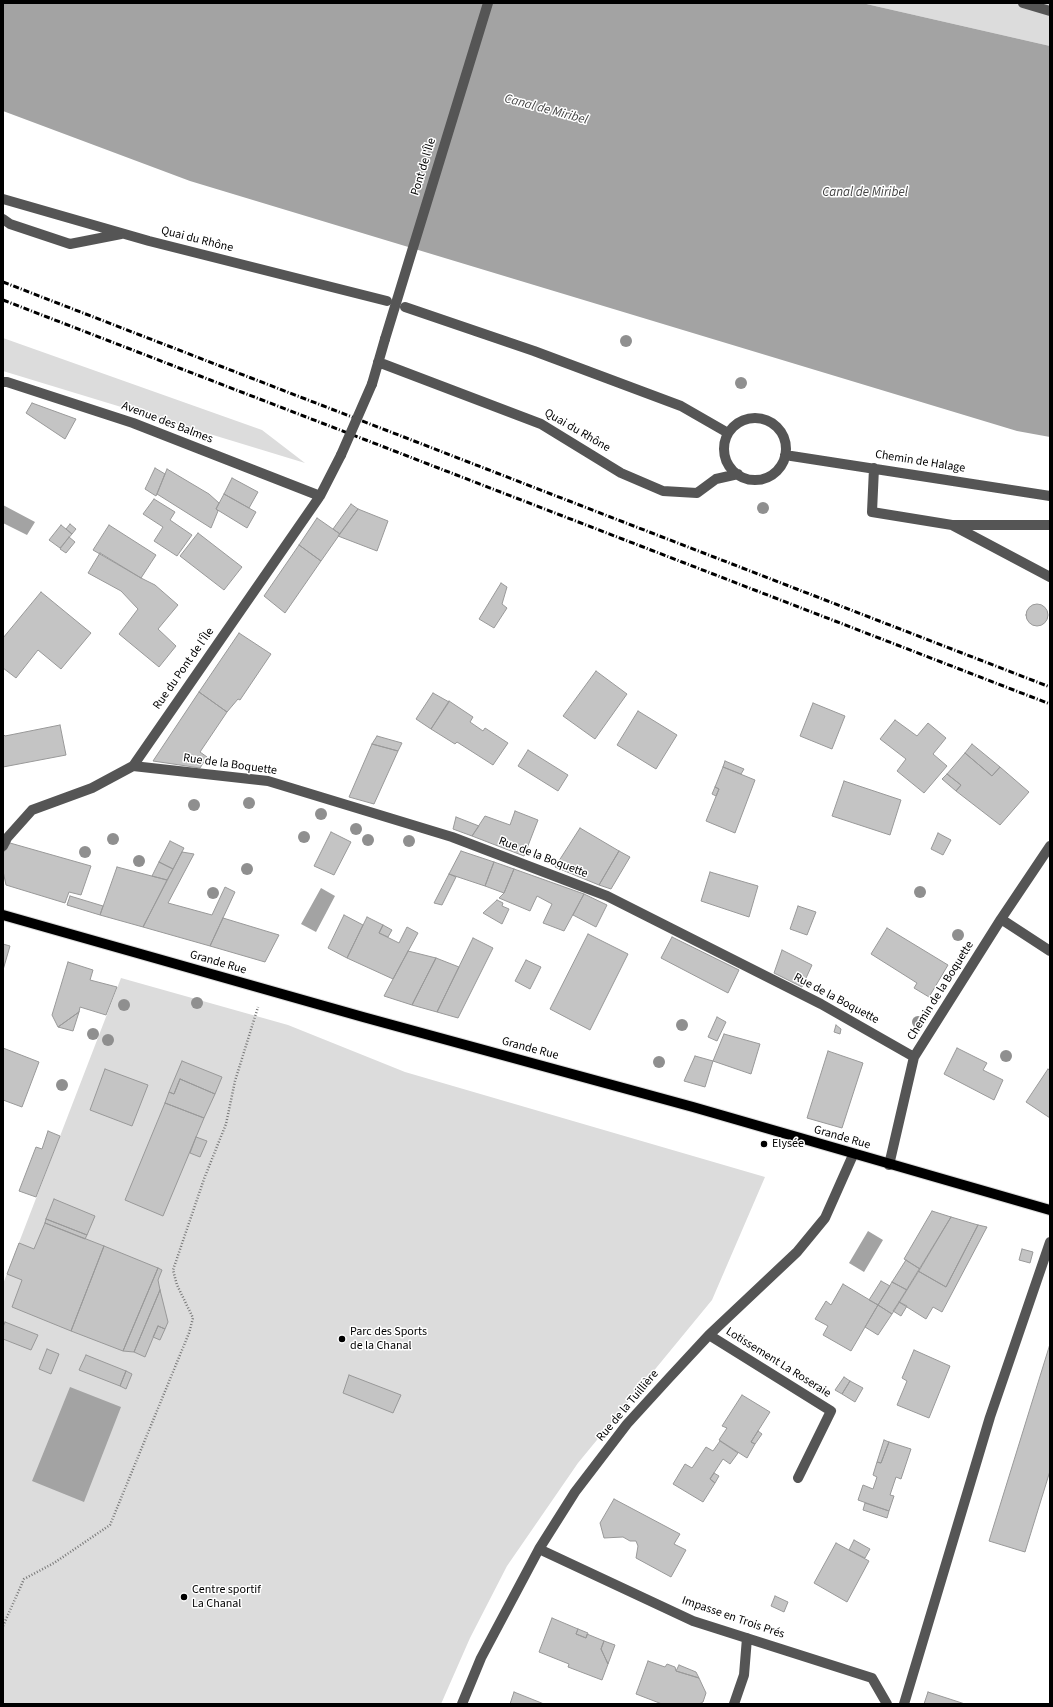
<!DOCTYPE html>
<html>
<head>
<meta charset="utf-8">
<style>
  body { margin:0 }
  #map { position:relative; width:1053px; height:1707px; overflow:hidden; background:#fff; font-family:"Source Sans 3",sans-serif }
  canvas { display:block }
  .frame { position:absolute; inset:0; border:4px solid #000; pointer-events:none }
</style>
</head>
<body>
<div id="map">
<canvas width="1053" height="1707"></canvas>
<div class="frame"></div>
</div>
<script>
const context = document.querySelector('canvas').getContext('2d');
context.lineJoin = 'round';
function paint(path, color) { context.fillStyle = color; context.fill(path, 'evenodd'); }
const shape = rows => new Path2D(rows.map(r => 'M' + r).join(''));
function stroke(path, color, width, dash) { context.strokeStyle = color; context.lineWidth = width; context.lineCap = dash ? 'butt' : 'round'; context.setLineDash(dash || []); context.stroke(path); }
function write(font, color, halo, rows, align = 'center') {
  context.font = font + ' "Source Sans 3",sans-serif'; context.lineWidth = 3; context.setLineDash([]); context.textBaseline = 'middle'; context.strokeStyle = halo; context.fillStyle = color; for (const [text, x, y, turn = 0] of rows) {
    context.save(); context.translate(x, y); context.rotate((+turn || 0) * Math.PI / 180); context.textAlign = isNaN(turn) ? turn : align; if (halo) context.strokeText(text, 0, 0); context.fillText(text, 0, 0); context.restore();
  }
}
paint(shape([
  [862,3,1050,3,1050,46],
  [3,338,262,430,305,463,3,371],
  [121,978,288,1025,405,1072,765,1177,712,1300,578,1463,507,1566,470,1638,441,1704,3,1704,3,1284]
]), '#dcdcdc');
paint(shape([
  [3,3,862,3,1050,46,1050,437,1017,431,190,181,3,111],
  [3,505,35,522,27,535,3,523],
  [321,888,335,896,316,932,301,924],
  [868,1231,883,1240,864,1272,849,1263],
  [70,1387,121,1407,84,1502,32,1481]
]), '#a3a3a3');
const building = shape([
  [32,403,76,419,65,439,26,413,32,403],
  [155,468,165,474,156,496,145,489,155,468],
  [167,469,209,494,219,503,216,509,218,511,211,528,157,494,167,469],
  [232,478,258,492,249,508,224,494,232,478],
  [224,494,256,512,247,528,216,509,224,494],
  [154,499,175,512,170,520,192,535,177,556,154,541,163,527,143,514,154,499],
  [351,504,358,509,340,534,333,529,351,504],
  [358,509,388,521,377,551,338,536,358,509],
  [317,518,340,534,321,561,299,545,317,518],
  [70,524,76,529,72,534,66,529,70,524],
  [61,525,72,534,60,548,49,540,61,525],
  [109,525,156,555,141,578,93,550,109,525],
  [198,533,242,567,224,590,180,556,198,533],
  [69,537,75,542,66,553,60,549,69,537],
  [299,545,321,561,285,613,264,596,299,545],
  [100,553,141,578,155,585,178,605,158,629,176,646,159,667,119,634,138,609,121,591,88,573,100,553],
  [501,583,507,587,502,604,507,608,494,628,479,619,501,583],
  [41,592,91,633,61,669,38,650,16,678,3,668,3,638,41,592],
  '1026 615a11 11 0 1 1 22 0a11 11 0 1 1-22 0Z',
  [239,633,271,654,240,700,238,699,227,712,199,692,239,633],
  [596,671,627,694,595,739,563,716,596,671],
  [199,692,227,712,200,752,207,757,200,768,153,761,199,692],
  [433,693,449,702,431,729,416,719,433,693],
  [449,701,473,717,470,722,483,731,485,728,508,743,493,765,457,742,455,744,431,729,449,701],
  [813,703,845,716,832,749,800,736,813,703],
  [638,711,677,735,656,769,617,745,638,711],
  [895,720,917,736,928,723,946,738,933,754,947,766,924,793,897,771,906,759,880,739,895,720],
  [60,725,66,755,3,767,3,734,5,736,60,725],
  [377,736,402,743,398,751,372,744,377,736],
  [372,744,398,751,374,804,349,797,372,744],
  [972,744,1000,767,992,776,965,753,972,744],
  [528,750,568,775,558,791,518,766,528,750],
  [965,753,992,776,1000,767,1029,792,1000,825,956,791,961,785,947,774,965,753],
  [725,761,744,769,741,774,723,767,725,761],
  [723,767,755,780,735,833,706,821,719,789,715,787,723,767],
  [947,774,961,785,956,791,942,779,947,774],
  [844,781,901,800,890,835,832,816,844,781],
  [715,787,719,789,716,796,712,794,715,787],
  [515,811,538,820,524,856,472,836,485,816,510,825,515,811],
  [456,817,479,826,472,836,453,829,456,817],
  [580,828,619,851,599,885,555,867,580,828],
  [331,832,351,842,334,875,314,866,331,832],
  [938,833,951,840,943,855,931,849,938,833],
  [170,841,184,848,173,869,159,862,170,841],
  [10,843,91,866,81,895,69,892,65,903,6,885,3,871,3,853,10,843],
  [461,851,494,862,485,886,449,874,461,851],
  [619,851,630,857,611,889,599,885,619,851],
  [182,852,194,854,168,903,212,915,225,887,235,892,210,946,143,927,182,852],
  [159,862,173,869,167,880,152,876,159,862],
  [494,862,514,869,504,893,485,886,494,862],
  [117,867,167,880,143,927,100,915,117,867],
  [514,869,584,894,564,931,543,923,552,904,537,896,530,911,499,898,504,893,514,869],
  [710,872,758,886,749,917,701,901,710,872],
  [449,874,456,877,442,905,434,903,449,874],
  [584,894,607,905,596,927,573,915,584,894],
  [70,896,103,906,100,915,67,905,70,896],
  [497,900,503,903,502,906,509,909,502,924,483,913,497,900],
  [798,906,816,912,807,935,790,929,798,906],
  [344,915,363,925,347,958,328,948,344,915],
  [367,917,383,925,379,933,399,943,407,927,418,933,393,979,347,958,367,917],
  [223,918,279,935,265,962,210,946,223,918],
  [383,925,392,930,388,937,379,933,383,925],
  [887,928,948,965,929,997,914,988,917,983,871,954,887,928],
  [588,934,628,954,590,1030,550,1009,588,934],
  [672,937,739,970,728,993,661,958,672,937],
  [473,938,493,948,458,1018,437,1012,473,938],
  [3,944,10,946,3,970,3,944],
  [782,950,812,965,802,987,774,973,782,950],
  [408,951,436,958,412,1005,384,996,408,951],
  [436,958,459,967,437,1012,412,1005,436,958],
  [526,960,541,967,530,989,515,981,526,960],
  [68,962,93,970,90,980,117,987,106,1015,80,1007,79,1012,58,1027,52,1015,68,962],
  [79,1012,73,1031,58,1027,79,1012],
  [717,1017,726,1022,717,1041,708,1037,717,1017],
  [836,1025,841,1029,840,1034,834,1032,836,1025],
  [724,1034,760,1044,751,1074,713,1061,724,1034],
  [3,1048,39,1062,22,1107,3,1100,3,1048],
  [957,1048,987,1063,983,1070,1003,1080,994,1100,944,1074,957,1048],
  [828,1051,863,1063,842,1128,807,1118,828,1051],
  [695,1056,713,1061,705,1087,684,1081,695,1056],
  [182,1061,222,1077,215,1094,180,1079,174,1094,169,1092,182,1061],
  [105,1069,148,1085,132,1126,90,1110,105,1069],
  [1048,1069,1050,1071,1050,1118,1026,1102,1048,1069],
  [180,1079,215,1094,204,1118,165,1103,169,1092,174,1094,180,1079],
  [165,1103,204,1118,163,1216,125,1200,165,1103],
  [48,1131,60,1136,36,1197,19,1191,36,1147,42,1149,48,1131],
  [196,1137,207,1141,200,1157,190,1153,196,1137],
  [54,1199,95,1216,87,1235,46,1219,54,1199],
  [932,1211,951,1217,920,1269,904,1259,932,1211],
  [951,1217,978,1225,946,1287,918,1271,951,1217],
  [46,1219,87,1235,85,1239,45,1223,46,1219],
  [45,1223,104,1246,71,1331,12,1307,22,1280,7,1274,19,1243,34,1249,45,1223],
  [978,1225,987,1227,942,1312,933,1307,926,1319,899,1302,918,1271,946,1287,978,1225],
  [104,1246,158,1268,123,1351,71,1331,104,1246],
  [1022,1249,1033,1252,1030,1263,1019,1260,1022,1249],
  [906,1260,920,1269,907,1290,892,1282,906,1260],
  [158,1268,162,1270,158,1280,160,1290,134,1352,123,1351,158,1268],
  [881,1281,890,1286,878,1305,869,1300,881,1281],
  [892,1282,907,1290,892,1314,878,1305,892,1282],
  [843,1284,878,1305,851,1351,823,1335,828,1326,815,1319,826,1301,831,1305,843,1284],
  [160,1290,168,1322,165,1329,158,1326,145,1357,134,1352,160,1290],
  [899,1302,907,1306,901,1316,893,1311,899,1302],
  [878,1305,892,1314,878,1335,865,1327,878,1305],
  [5,1322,38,1335,31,1350,3,1339,3,1327,5,1322],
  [158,1326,165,1329,160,1340,153,1337,158,1326],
  [1050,1344,1050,1471,1025,1552,989,1541,1050,1344],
  [47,1349,59,1354,51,1374,39,1369,47,1349],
  [914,1350,950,1366,929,1418,897,1405,907,1381,902,1378,914,1350],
  [86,1355,126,1371,120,1386,79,1370,86,1355],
  [126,1371,132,1374,126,1389,120,1386,126,1371],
  [349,1375,401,1395,393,1413,343,1393,349,1375],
  [844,1377,850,1381,842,1394,835,1390,844,1377],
  [850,1381,863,1388,855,1402,842,1394,850,1381],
  [742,1395,770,1412,751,1442,755,1444,747,1458,719,1440,727,1428,722,1426,742,1395],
  [758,1431,762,1434,755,1444,751,1442,758,1431],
  [884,1440,889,1442,881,1463,877,1462,884,1440],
  [720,1441,738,1453,730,1464,723,1459,710,1479,715,1483,703,1502,673,1484,685,1464,692,1468,706,1447,713,1451,720,1441],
  [889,1442,911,1449,901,1479,896,1477,890,1495,894,1496,889,1511,858,1500,863,1485,873,1489,877,1477,873,1475,877,1462,881,1463,889,1442],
  [714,1473,719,1476,715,1483,710,1479,714,1473],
  [614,1499,680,1534,674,1544,686,1550,671,1577,636,1558,638,1546,636,1541,630,1541,623,1537,604,1538,600,1523,614,1499],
  [865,1503,889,1511,887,1518,863,1510,865,1503],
  [854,1540,870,1549,865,1558,849,1550,854,1540],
  [836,1543,869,1561,847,1602,814,1583,836,1543],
  [775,1596,788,1602,784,1612,771,1606,775,1596],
  [552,1618,578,1629,576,1634,586,1638,587,1634,604,1641,601,1649,608,1664,602,1680,568,1667,569,1664,539,1652,552,1618],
  [578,1629,588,1633,586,1638,576,1634,578,1629],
  [604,1641,615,1645,608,1664,601,1649,604,1641],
  [648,1661,665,1667,667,1664,675,1667,676,1671,699,1678,706,1693,703,1702,699,1704,662,1704,636,1694,648,1661],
  [679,1665,696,1672,699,1678,676,1671,679,1665],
  [514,1692,544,1704,510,1704,514,1692],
  [928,1692,965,1704,924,1704,928,1692]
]);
paint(building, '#c4c4c4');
stroke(building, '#999', 1);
const major = shape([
  [3,915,363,1017,693,1107,1050,1210]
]);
stroke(major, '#dbdbdb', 12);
stroke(shape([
  [3,1626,24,1579,54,1563,110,1525,189,1333,193,1318,177,1285,173,1270,204,1179,226,1124,235,1081,258,1007]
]), '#777', 2.5, [1, 2]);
stroke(shape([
  [1023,3,1050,11],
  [3,199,149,241,387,301],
  [3,219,10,224,70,244,121,234],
  [405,307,534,351,681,406,728,433],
  [378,362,541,424,621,473,663,491,697,493,716,479,738,474],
  [3,382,7,382,133,423,320,496],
  [372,384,385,339],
  '724 449a31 31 0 1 1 62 0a31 31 0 1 1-62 0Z',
  [785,455,1050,496],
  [874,468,872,512,952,525,1050,577],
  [954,525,1050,525],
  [133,766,268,781,452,837,607,896,821,1004,914,1057],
  [3,846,7,838,32,810,92,788,133,766,320,496,341,455],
  [1001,919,1050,951],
  [889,1165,914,1057,1001,919,1050,846],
  [709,1335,831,1411,798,1478],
  [539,1549,693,1621,872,1678,887,1704],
  [462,1704,481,1658,539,1549,575,1492,627,1424,669,1378,709,1335,797,1252,825,1218,853,1155],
  [734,1704,744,1675,747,1638],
  [904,1704,990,1417,1050,1242]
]), '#555', 10);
stroke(major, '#000', 10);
stroke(shape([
  [3,282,1050,687],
  [3,300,1050,704]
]), '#000', 3, [6, 2, 1, 2]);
stroke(shape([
  [385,339,488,3],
  [341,455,372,384]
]), '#555', 10);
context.fillStyle = '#8f8f8f';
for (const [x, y] of [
  [626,341],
  [741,383],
  [763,508],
  [249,803],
  [194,805],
  [321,814],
  [356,829],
  [304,837],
  [113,839],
  [368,840],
  [409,841],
  [85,852],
  [139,861],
  [247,869],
  [920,892],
  [213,893],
  [958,935],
  [197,1003],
  [124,1005],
  [918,1022],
  [682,1025],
  [93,1034],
  [108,1040],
  [1006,1056],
  [659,1062],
  [62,1085]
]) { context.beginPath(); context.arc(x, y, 6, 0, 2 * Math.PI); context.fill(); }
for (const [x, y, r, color] of [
  [764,1144,4,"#000"],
  [342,1339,4,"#000"],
  [184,1597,4,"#000"]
]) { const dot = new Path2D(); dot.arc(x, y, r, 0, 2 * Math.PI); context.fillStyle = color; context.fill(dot); stroke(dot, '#fff', 1.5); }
write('12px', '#000', '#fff', [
  ["Pont de l'Île",424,167,-73],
  ["Quai du Rhône",197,240,14],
  ["Avenue des Balmes",167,423,21],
  ["Quai du Rhône",577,431,30],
  ["Chemin de Halage",920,462,9],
  ["Rue du Pont de l'Île",184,669,-55],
  ["Rue de la Boquette",230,765,8],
  ["Rue de la Boquette",543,858,21],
  ["Grande Rue",218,963,16],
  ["Chemin de la Boquette",941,991,-58],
  ["Rue de la Boquette",836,999,28],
  ["Grande Rue",530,1049,15],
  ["Grande Rue",842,1138,16],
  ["Lotissement La Roseraie",778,1363,32],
  ["Rue de la Tuillière",628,1406,-50],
  ["Impasse en Trois Prés",733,1618,19]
]);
write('12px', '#000', '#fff', [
  ["Elysée",772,1144],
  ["Parc des Sports",350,1332],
  ["de la Chanal",350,1346],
  ["Centre sportif",192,1590],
  ["La Chanal",192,1604]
], 'left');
write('italic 13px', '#444', '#fff', [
  ["Canal de Miribel",546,110,15],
  ["Canal de Miribel",865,193]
]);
</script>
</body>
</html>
